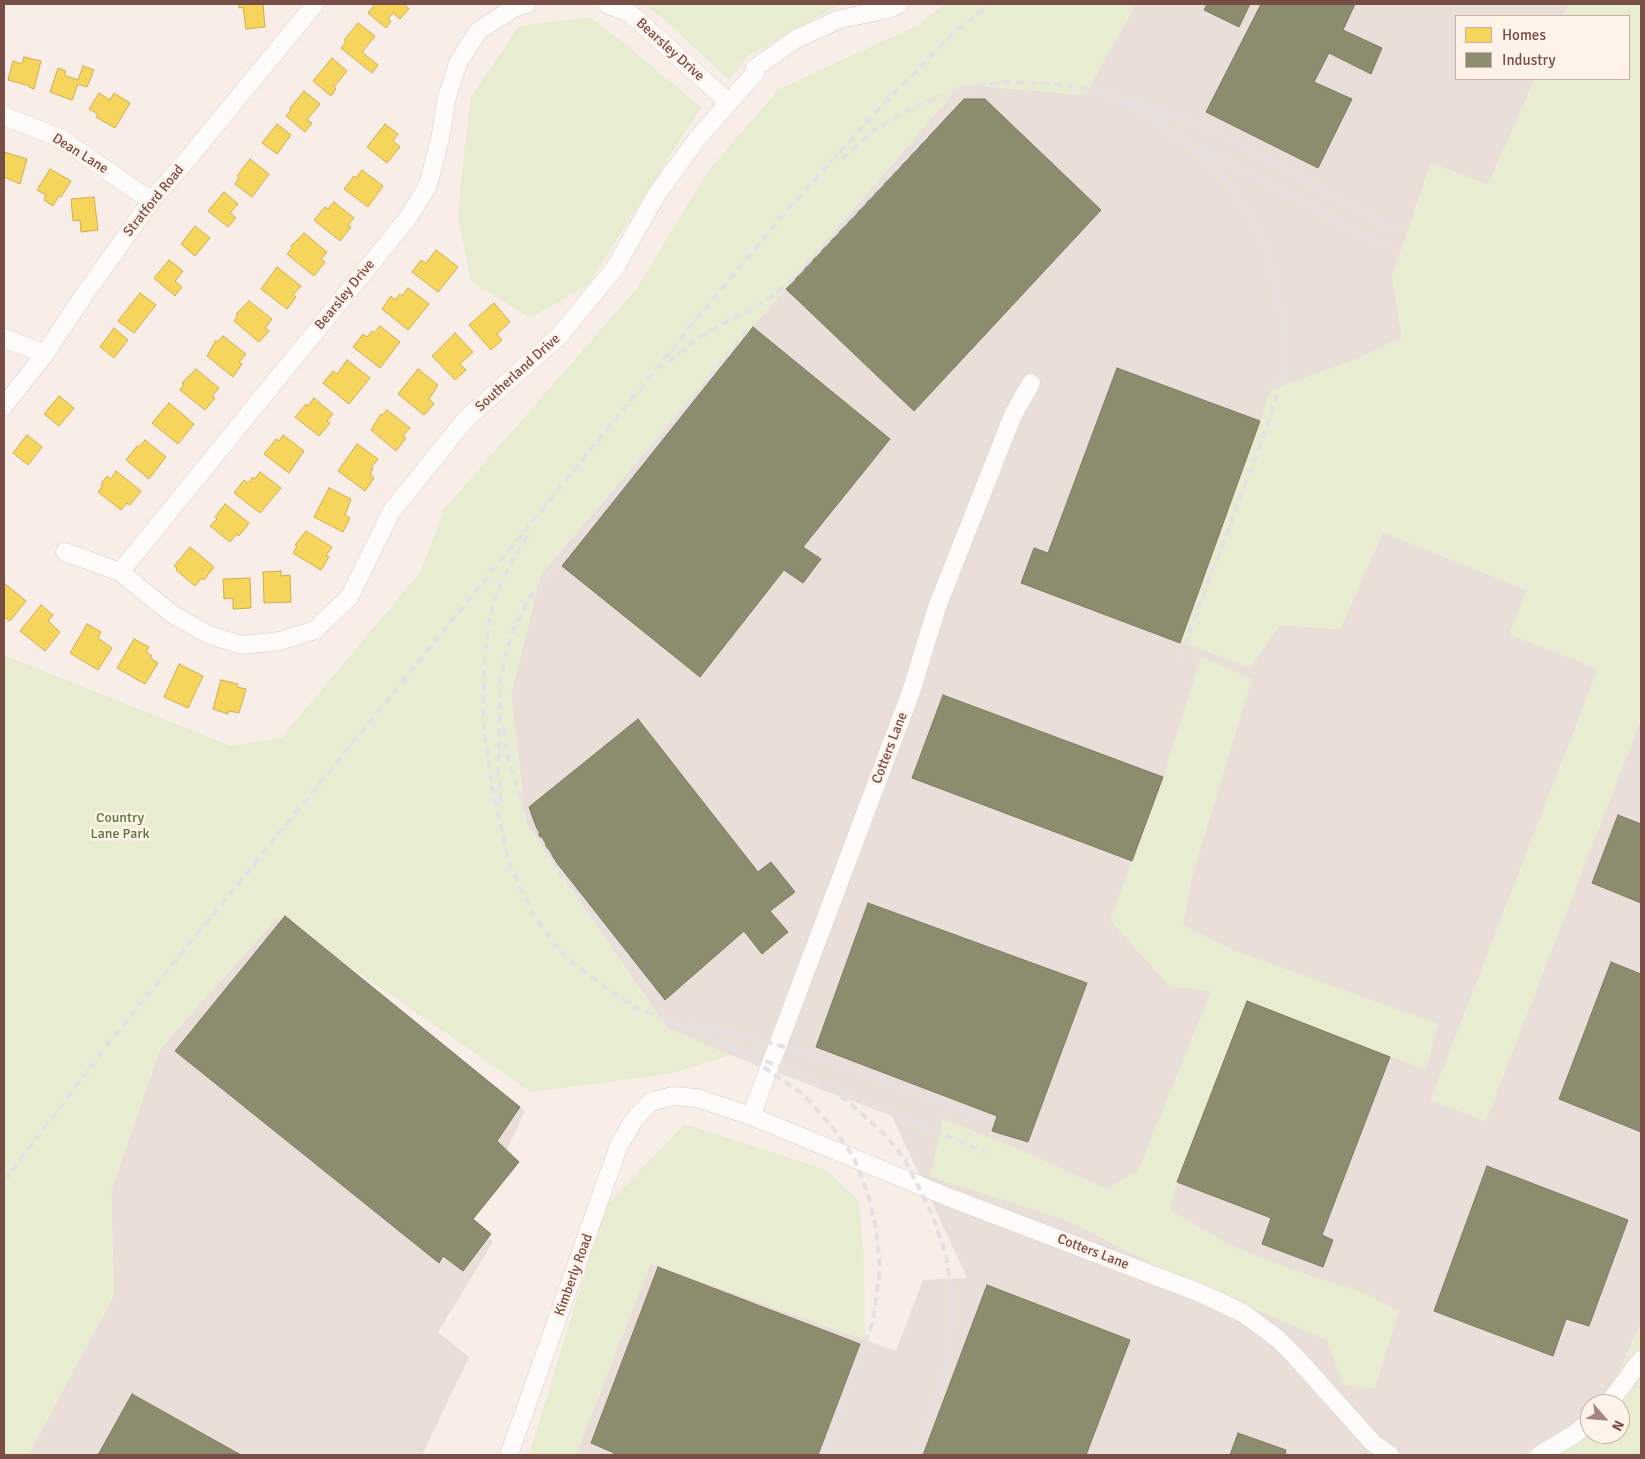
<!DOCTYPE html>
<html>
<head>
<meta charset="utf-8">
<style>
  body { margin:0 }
  #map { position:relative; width:1645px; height:1459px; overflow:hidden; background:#f8eee7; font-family:Signika,sans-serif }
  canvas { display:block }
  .frame { position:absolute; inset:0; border:5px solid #764e46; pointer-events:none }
  .legend { position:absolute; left:1455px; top:15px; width:175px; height:65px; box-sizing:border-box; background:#fff2e9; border:1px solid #c8b0a8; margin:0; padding:6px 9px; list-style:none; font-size:15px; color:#764e46 }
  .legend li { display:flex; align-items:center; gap:10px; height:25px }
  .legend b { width:25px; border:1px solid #c8b0a8 }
  .north { position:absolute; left:1580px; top:1394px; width:50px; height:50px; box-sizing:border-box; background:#fff2e9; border:1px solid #c8b0a8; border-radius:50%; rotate:117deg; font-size:14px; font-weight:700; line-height:20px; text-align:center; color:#764e46 }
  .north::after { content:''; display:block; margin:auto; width:18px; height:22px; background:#a4867e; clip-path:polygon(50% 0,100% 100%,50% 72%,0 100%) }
</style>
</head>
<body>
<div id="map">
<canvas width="1645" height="1459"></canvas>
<div class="frame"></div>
<ul class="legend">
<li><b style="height:14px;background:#f6d55c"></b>Homes</li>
<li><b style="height:14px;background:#8c8c6e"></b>Industry</li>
</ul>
<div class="north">N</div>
</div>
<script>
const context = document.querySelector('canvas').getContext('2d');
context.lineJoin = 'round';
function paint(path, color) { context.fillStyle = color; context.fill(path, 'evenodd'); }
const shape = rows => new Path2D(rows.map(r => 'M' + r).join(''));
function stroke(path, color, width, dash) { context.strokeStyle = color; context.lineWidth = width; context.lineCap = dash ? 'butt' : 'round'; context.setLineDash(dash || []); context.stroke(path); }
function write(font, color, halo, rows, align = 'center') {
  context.font = font + ' Signika,sans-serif'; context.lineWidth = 5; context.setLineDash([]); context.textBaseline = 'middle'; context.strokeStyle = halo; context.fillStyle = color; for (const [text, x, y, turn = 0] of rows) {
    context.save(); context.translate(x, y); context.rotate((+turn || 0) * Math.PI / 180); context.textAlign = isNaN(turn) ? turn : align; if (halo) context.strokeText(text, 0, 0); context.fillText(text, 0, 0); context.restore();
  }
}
paint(shape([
  [1136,4,1569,4,1563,16,1456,16,1456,79,1535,79,1488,185,1431,163,1392,277,1402,337,1361,357,1280,625,1340,629,1383,532,1527,590,1510,634,1598,669,1431,1100,1485,1121,1641,719,1641,1323,1605,1404,1590,1404,1590,1414,1522,1455,576,1455,650,1263,896,1351,923,1280,967,1278,892,1116,731,1055,667,1028,526,823,511,694,541,574,961,84,1085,95],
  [278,917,525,1111,472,1223,493,1242,438,1332,469,1357,422,1455,28,1455,114,1295,111,1191,160,1049]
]), '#eaded9');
paint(shape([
  [642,4,847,4,837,6,748,56,729,80,660,16],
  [946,4,1136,4,1085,95,961,84,541,574,511,694,526,824,667,1028,731,1055,669,1074,531,1092,278,917,160,1049,111,1191,114,1295,28,1455,4,1455,4,655,231,746,281,738,421,571,444,509,637,288,708,171,779,89,916,26],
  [1569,4,1641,4,1641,719,1486,1121,1431,1100,1598,669,1509,634,1527,590,1383,532,1340,629,1280,625,1250,668,1180,641,1271,390,1361,357,1402,337,1392,277,1431,163,1488,185,1535,79,1629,79,1629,16,1563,16],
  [589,17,619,39,701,107,588,285,530,318,471,281,458,217,461,180,471,97,519,26],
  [1201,657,1252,679,1192,877,1183,925,1236,951,1438,1024,1426,1070,1247,1002,1177,1182,1170,1210,1232,1246,1308,1275,1365,1293,1399,1311,1375,1388,1343,1385,1327,1340,1172,1274,1066,1220,930,1177,943,1119,1026,1152,1106,1189,1138,1171,1211,991,1169,986,1110,920,1163,777],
  [685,1124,827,1170,859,1201,864,1264,865,1340,651,1263,576,1455,529,1455,605,1207],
  [1641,1323,1641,1455,1522,1455,1590,1414,1590,1434,1620,1434,1620,1404,1605,1404]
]), '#e8edd1');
const homes = shape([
  [239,4,263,4,265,27,246,29,243,7,239,8,239,4],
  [375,4,403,4,409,9,400,19,393,13,388,19,391,21,386,28,368,13,375,4],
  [358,23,375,36,362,52,378,65,372,73,341,48,346,42,344,40,358,23],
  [24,57,41,61,34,89,29,87,30,86,8,80,13,61,22,64,24,57],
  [332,58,347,71,334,87,336,89,331,96,313,81,332,58],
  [83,66,94,70,87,87,78,84,72,100,50,92,58,68,66,71,64,75,78,80,83,66],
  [304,91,320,104,307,120,312,123,305,132,286,116,291,110,290,108,304,91],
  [99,93,110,100,114,93,130,103,115,128,96,117,98,114,89,109,99,93],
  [277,124,291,135,277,154,262,143,277,124],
  [385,124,398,134,393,141,400,147,387,163,367,147,385,124],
  [4,152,27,159,20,184,4,177,4,152],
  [250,159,269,174,252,197,235,184,239,178,237,176,250,159],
  [50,169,71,181,61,197,59,196,53,206,44,200,46,195,37,190,50,169],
  [362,170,383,186,368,207,344,189,354,176,356,178,362,170],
  [224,192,238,204,230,213,236,218,228,227,208,211,224,192],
  [94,197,98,230,81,232,80,220,73,221,71,199,94,197],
  [334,202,354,218,348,225,351,227,340,241,314,220,325,207,328,209,334,202],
  [195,226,210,238,195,256,181,244,195,226],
  [304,233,327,252,321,259,325,262,314,276,287,254,292,248,291,246,304,233],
  [436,250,458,267,438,292,412,272,421,260,426,263,436,250],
  [169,260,183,271,175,281,182,287,175,296,154,278,169,260],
  [277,267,301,286,293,295,296,297,287,309,261,289,277,267],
  [408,288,429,304,408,330,382,309,391,296,395,300,400,294,402,296,408,288],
  [140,293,156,305,134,333,118,321,140,293],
  [249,301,272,319,265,328,269,331,259,342,234,321,238,315,236,314,249,301],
  [494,303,510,322,497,334,502,340,491,350,469,325,494,303],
  [380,326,400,342,380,368,353,347,363,334,367,337,372,331,374,333,380,326],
  [114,328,128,340,114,358,100,347,114,328],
  [455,333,473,352,460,364,466,370,455,380,432,356,455,333],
  [223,336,246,354,239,362,242,364,233,377,207,356,216,340,218,342,223,336],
  [347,360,370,378,349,404,323,383,333,371,337,374,347,360],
  [196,369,219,388,212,396,215,398,205,410,180,390,184,384,182,383,196,369],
  [418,369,438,385,429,399,434,404,424,415,398,394,418,369],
  [59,396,74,408,59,426,44,414,59,396],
  [314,398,333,414,327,421,330,423,319,436,295,417,306,404,308,406,314,398],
  [169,403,194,424,178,444,152,423,169,403],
  [387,410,410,428,403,436,406,438,396,451,371,430,381,414,382,415,387,410],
  [27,435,42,447,28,465,13,453,27,435],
  [283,435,304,451,289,473,264,454,276,439,279,441,283,435],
  [145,440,166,457,149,479,126,460,137,446,139,447,145,440],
  [357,444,378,459,371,468,373,469,370,474,374,478,365,491,338,471,357,444],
  [116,471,141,491,130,505,127,503,121,510,98,492,103,485,101,484,107,476,111,479,116,471],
  [260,472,281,488,260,513,234,493,244,480,248,483,253,477,255,479,260,472],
  [329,488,351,499,345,515,350,518,343,532,314,517,329,488],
  [225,504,249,523,239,536,237,534,230,542,210,526,217,519,215,517,225,504],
  [306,531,332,547,326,555,329,557,321,570,293,553,297,546,295,545,306,531],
  [190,547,214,567,204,580,202,578,195,586,176,570,177,568,174,566,190,547],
  [281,571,281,576,290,575,291,602,264,603,263,572,281,571],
  [250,578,251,608,233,609,233,598,224,599,223,579,250,578],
  [4,583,26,601,10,621,4,617,4,583],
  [41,605,53,615,48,621,60,632,45,651,20,631,41,605],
  [87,624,101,632,98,638,112,648,98,670,70,653,87,624],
  [134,639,149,647,146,652,152,656,150,658,158,663,145,684,117,668,134,639],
  [179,664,203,676,188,708,164,697,179,664],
  [221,680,238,684,237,687,246,689,239,713,229,711,228,714,213,709,221,680]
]);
paint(homes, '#f6d55c');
stroke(homes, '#d0ac55', 1);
const industry = shape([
  [1207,4,1250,4,1239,27,1204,10,1207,4],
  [1261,4,1355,4,1343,30,1382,48,1371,74,1329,53,1314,82,1352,99,1318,168,1206,112,1261,4],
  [964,99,985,99,1101,210,914,411,786,289,964,99],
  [753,327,890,439,803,547,821,559,803,583,784,570,700,677,562,566,753,327],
  [1117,368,1260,421,1180,643,1021,583,1034,548,1048,553,1117,368],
  [943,695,1163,777,1132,861,912,778,943,695],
  [638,719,758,872,771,862,795,892,770,911,788,932,762,954,744,931,665,1000,557,863,539,835,529,807,638,719],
  [1618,815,1641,824,1641,903,1592,883,1618,815],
  [868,903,1087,983,1028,1142,992,1131,997,1116,816,1047,868,903],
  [285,916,520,1107,497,1141,519,1162,473,1219,491,1234,463,1271,443,1256,439,1263,175,1051,285,916],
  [1611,962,1641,974,1641,1132,1559,1099,1611,962],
  [1247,1001,1390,1057,1322,1235,1333,1240,1323,1267,1262,1244,1271,1218,1177,1182,1247,1001],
  [1487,1166,1628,1220,1589,1326,1566,1319,1553,1356,1434,1311,1487,1166],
  [658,1267,860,1344,818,1455,613,1455,614,1453,591,1443,658,1267],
  [987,1285,1130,1340,1086,1455,923,1455,987,1285],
  [132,1394,241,1455,98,1455,132,1394],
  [1238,1433,1286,1450,1285,1455,1230,1455,1238,1433]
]);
paint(industry, '#8c8c6e');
stroke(industry, '#857962', 1);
const minor = shape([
  [607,4,631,14,729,103],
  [4,116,60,138,151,201],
  [4,338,45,354],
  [4,406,45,354,82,298,151,201,186,161,315,4],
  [65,552,120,572,172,614,209,635,242,645,280,641,315,630,350,596,391,512,465,420,559,336,615,268,657,194,697,139,756,72,755,68,796,39,840,19,889,9,899,4],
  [120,572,408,218,428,185,440,139,447,97,458,63,478,31,514,8,526,4],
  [751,1116,911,692,937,607,1013,415,1031,383],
  [1608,1404,1641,1360],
  [509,1455,619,1145,634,1120,650,1102,673,1096,697,1098,751,1116,948,1197,1200,1293,1243,1313,1278,1339,1296,1357,1373,1443,1390,1455],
  [1540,1455,1573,1435,1590,1422]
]);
stroke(minor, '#d9cac5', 19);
stroke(minor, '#fefcfb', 18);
stroke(shape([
  [1132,101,1214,130,1394,230],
  [1199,147,1385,247],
  [842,159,873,131,912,108,962,89,1004,82,1049,83,1084,88,1109,95,1149,115,1203,156,1223,179,1246,209,1263,242,1276,285,1284,333,1285,367,1270,418,1180,658],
  [669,362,692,342,724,323,758,306,789,283,929,133],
  [528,536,510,564,496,596,490,617,487,637,484,664,483,718,491,781,508,859,519,884,536,919,559,950,583,971,632,1006,986,1152],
  [504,728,507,754,517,788,531,823,559,872,648,983],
  [501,801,498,774,500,688,504,661,514,628,529,599,747,331],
  [689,1023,778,1045,818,1057,991,1119],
  [752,1061,768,1070,804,1095,837,1133,854,1158,868,1194,876,1228,880,1268,873,1322,824,1455],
  [840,1097,848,1101,885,1135,904,1158,932,1214,946,1255,953,1301,950,1345,940,1391,915,1455],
  [4,1181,109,1043,709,304,791,206,874,114,954,33,990,4]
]), '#e4e0e4', 4, [8, 5]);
write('14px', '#764e46', '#fff2e9', [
  ["Bearsley Drive",670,50,42],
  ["Dean Lane",80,154,32],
  ["Stratford Road",154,201,-51],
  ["Bearsley Drive",345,295,-51],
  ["Southerland Drive",518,373,-42],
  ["Cotters Lane",890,748,-69],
  ["Cotters Lane",1093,1252,21],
  ["Kimberly Road",574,1275,-70]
]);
write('14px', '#58773b', '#fff2e9', [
  ["Country",120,818],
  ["Lane Park",120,834]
]);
</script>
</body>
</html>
